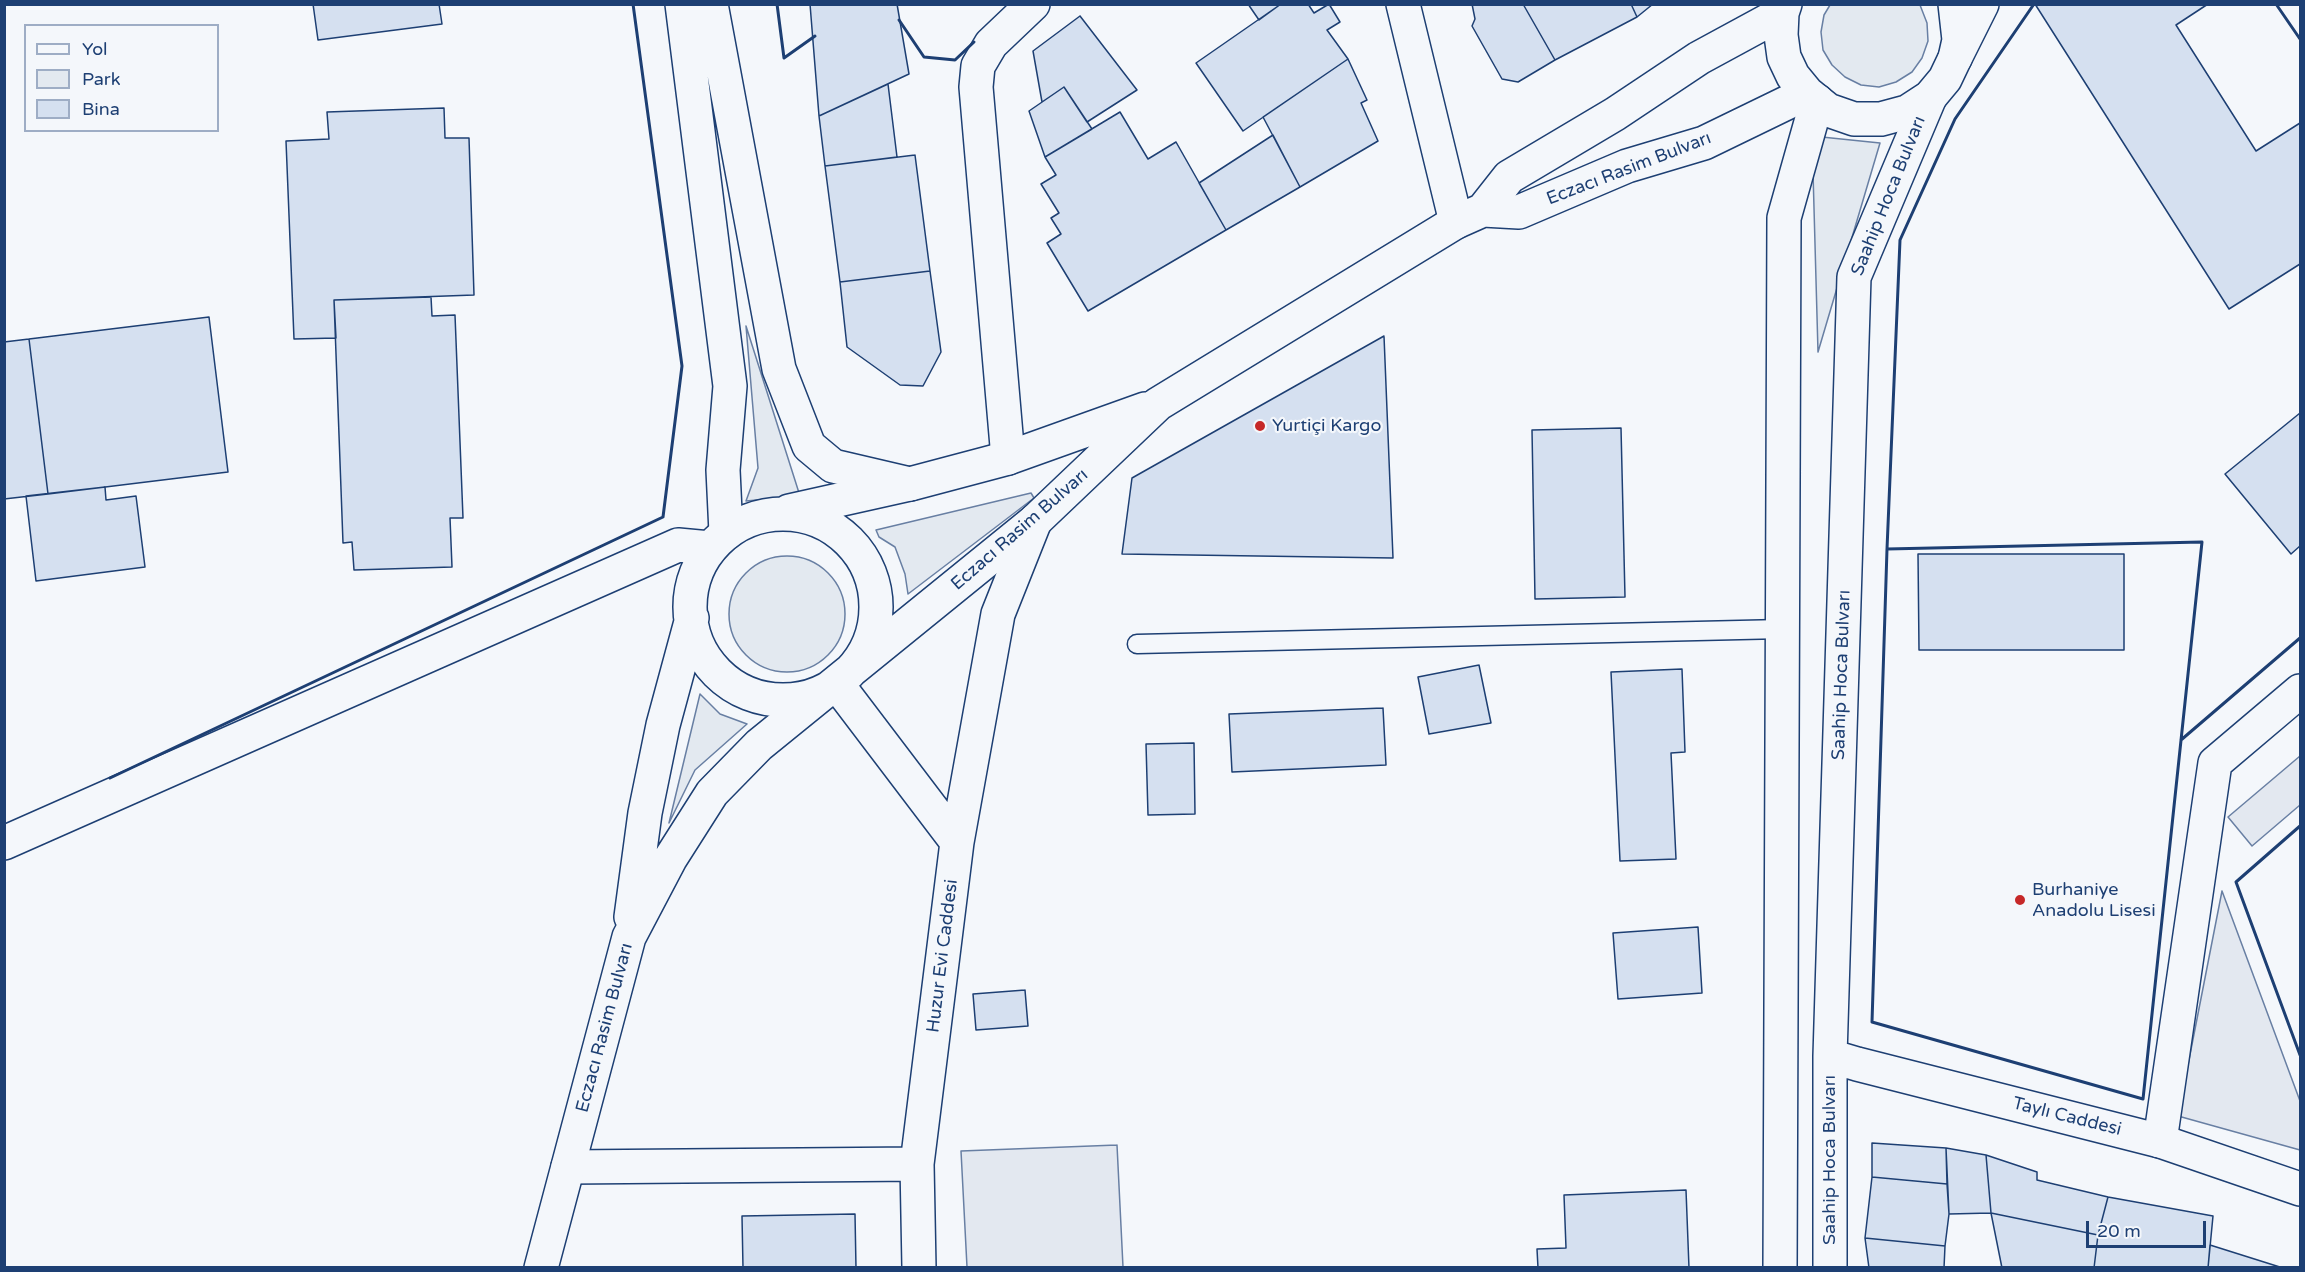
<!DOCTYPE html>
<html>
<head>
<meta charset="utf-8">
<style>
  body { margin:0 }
  #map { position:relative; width:2305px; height:1272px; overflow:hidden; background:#f4f7fb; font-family:"Varela Round",sans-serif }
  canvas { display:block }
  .frame { position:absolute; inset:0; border:6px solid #1d3f73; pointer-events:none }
  .legend { position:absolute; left:24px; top:24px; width:195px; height:108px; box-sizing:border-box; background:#f4f7fb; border:2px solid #9eadc5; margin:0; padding:8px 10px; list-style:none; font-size:18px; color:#1d3f73 }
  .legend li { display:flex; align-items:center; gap:12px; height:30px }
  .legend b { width:30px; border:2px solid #9eadc5 }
  .scale { position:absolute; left:2086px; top:1221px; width:120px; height:27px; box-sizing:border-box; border:3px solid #1d3f73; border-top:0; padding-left:8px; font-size:18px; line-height:21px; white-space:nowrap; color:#1d3f73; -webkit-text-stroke:4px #f4f7fb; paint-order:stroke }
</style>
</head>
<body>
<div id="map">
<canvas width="2305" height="1272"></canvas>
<div class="frame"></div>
<ul class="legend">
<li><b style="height:8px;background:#f4f7fb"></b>Yol</li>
<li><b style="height:16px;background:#e3e9f0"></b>Park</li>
<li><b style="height:16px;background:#d5e0f0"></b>Bina</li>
</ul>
<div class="scale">20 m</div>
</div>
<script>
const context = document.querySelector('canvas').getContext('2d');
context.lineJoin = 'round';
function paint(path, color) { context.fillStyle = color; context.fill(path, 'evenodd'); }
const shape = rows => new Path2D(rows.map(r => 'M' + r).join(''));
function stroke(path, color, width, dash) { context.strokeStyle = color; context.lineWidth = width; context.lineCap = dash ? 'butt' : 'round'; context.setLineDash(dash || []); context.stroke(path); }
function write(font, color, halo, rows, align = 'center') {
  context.font = font + ' "Varela Round",sans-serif'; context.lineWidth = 4.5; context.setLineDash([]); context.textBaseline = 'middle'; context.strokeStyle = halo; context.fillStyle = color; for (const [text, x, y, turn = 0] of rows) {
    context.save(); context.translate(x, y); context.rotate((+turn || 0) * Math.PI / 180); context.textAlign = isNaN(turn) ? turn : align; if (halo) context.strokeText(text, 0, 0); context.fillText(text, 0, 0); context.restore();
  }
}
const green = shape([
  [1830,5,1920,5,1927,23,1928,41,1922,58,1912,72,1896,82,1879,87,1861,85,1845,77,1832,65,1823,50,1821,32,1824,15,1830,5],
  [1812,136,1880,143,1818,352,1812,136],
  [746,326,800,496,746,501,758,468,746,326],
  [1031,493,1034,498,908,594,905,574,895,547,879,537,876,530,1031,493],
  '729 614a58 58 0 1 1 116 0a58 58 0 1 1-116 0Z',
  [700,694,720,714,747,724,695,770,669,823,700,694]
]);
paint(green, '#e3e9f0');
stroke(green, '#687fa3', 1.5);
const parking = shape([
  [2300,756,2300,805,2252,846,2228,817,2300,756],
  [2222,891,2300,1101,2300,1150,2178,1116,2222,891],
  [1117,1145,1123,1267,967,1267,961,1151,1117,1145]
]);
paint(parking, '#e3e8f0');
stroke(parking, '#687fa3', 1.5);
const building = shape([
  [313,4,439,4,442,24,318,40,313,4],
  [810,4,897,4,909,74,819,116,810,4],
  [1248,4,1281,4,1259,20,1248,4],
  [1281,4,1308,4,1314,13,1329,4,1340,22,1327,30,1348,59,1243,131,1196,63,1281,4],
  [1472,4,1523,4,1555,60,1518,82,1502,79,1472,26,1475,19,1472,4],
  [1523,4,1631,4,1637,17,1555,60,1523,4],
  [1631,4,1653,4,1637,17,1631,4],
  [2035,4,2208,4,2176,25,2256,151,2300,123,2300,264,2229,309,2035,4],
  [1080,16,1137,90,1087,122,1064,87,1042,102,1033,51,1080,16],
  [1348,59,1367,100,1361,103,1378,141,1300,187,1263,117,1348,59],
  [888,84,897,157,825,166,819,116,888,84],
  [1064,87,1092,129,1045,157,1029,111,1064,87],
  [444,108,445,138,469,138,474,295,334,300,336,338,294,339,286,141,329,139,327,112,444,108],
  [1120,112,1148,159,1176,142,1226,230,1088,311,1047,243,1061,234,1051,218,1059,213,1041,184,1056,175,1045,157,1120,112],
  [1273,135,1300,187,1226,230,1199,183,1273,135],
  [915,155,930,271,840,282,825,166,915,155],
  [930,271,941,352,923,386,900,385,847,347,840,282,930,271],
  [431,297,432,316,455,315,463,518,450,518,452,567,354,570,352,542,343,543,334,300,431,297],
  [209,317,228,472,48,494,29,339,209,317],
  [1384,336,1393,558,1122,554,1132,478,1384,336],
  [29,339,48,494,4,499,4,342,29,339],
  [2300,413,2300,546,2291,554,2225,474,2300,413],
  [1621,428,1625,597,1535,599,1532,430,1621,428],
  [105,487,106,500,136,496,145,567,36,581,26,496,105,487],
  [1918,554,2124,554,2124,650,1919,650,1918,554],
  [1479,665,1491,723,1429,734,1418,677,1479,665],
  [1682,669,1685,752,1671,753,1676,859,1620,861,1611,672,1682,669],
  [1383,708,1386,765,1232,772,1229,714,1383,708],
  [1194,743,1195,814,1148,815,1146,744,1194,743],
  [1698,927,1702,993,1618,999,1613,933,1698,927],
  [1025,990,1028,1026,976,1030,973,994,1025,990],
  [1872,1143,1946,1148,1947,1184,1872,1177,1872,1143],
  [1946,1148,1986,1155,1991,1213,1949,1214,1946,1148],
  [1986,1155,2037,1172,2037,1180,2108,1197,2098,1235,1991,1213,1986,1155],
  [1872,1177,1947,1184,1949,1214,1945,1246,1865,1238,1872,1177],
  [1686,1190,1689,1268,1538,1268,1537,1249,1566,1248,1564,1195,1686,1190],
  [2108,1197,2213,1216,2208,1268,2094,1268,2098,1235,2108,1197],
  [1991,1213,2098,1235,2094,1268,2002,1268,1991,1213],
  [855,1214,856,1268,743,1268,742,1216,855,1214],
  [1865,1238,1945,1246,1944,1268,1869,1268,1865,1238],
  [2210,1245,2283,1268,2208,1268,2210,1245]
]);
paint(building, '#d5e0f0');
stroke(building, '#1d3f73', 1.5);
const lane = shape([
  [1137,644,1783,629]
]);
const street = shape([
  [1403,4,1456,222],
  [1008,458,976,87,978,66,991,44,1033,4],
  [837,684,957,842,917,1164,919,1268],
  [957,842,998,614,1035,521],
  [4,843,678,545,710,548],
  [2160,1141,2215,763,2300,691],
  [568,1167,917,1164]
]);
const secondary = shape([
  [682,4,730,386,723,470,726,533],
  [711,4,779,369,809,446,833,466,910,484],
  [1955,58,1982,4],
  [1830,1056,1857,1064,2160,1141,2300,1189],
  [1780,1268,1784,218,1817,101],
  [1830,1268,1830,1056,1854,277,1930,97]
]);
const primary = shape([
  [1785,4,1782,13,1781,35,1784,57,1793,76,1807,93,1828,110,1854,119,1881,119,1907,112,1930,97,1945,79,1955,58,1959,40,1955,4],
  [1483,210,1509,177,1615,114,1699,58,1782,13],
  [789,511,910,484,1008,458,1145,409],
  '690 607a93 93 0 1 1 186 0a93 93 0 1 1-186 0Z',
  [631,917,645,813,663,725,692,618],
  [541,1268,629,937,670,859,712,793,759,745,1035,521,1158,404,1456,222,1483,210,1519,212,1627,166,1704,143,1807,93]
]);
stroke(lane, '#1d3f73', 21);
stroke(street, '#1d3f73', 36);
stroke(secondary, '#1d3f73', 36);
stroke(primary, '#1d3f73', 36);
stroke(lane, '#f4f7fb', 18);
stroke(street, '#f4f7fb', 33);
stroke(secondary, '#f4f7fb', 33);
stroke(primary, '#f4f7fb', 33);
stroke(shape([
  [777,4,784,58,815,36],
  [2276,4,2300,39],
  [899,20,924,57,955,60,974,42],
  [1887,549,2202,542,2143,1099,1872,1022,1887,549,1900,240,1955,119,2034,4],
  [2181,740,2300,638],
  [110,778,663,517,682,366,633,4],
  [2300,826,2236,882,2300,1055]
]), '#1d3f73', 3);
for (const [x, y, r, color] of [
  [1260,426,6,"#c62828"],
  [2020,900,6,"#c62828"]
]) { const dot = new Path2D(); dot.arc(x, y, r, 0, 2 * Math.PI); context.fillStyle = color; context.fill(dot); stroke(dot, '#f4f7fb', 2); }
write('18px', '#1d3f73', '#f4f7fb', [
  ["Eczacı Rasim Bulvarı",1629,169,-21],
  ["Saahip Hoca Bulvarı",1889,196,-68],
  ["Eczacı Rasim Bulvarı",1020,530,-41],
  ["Saahip Hoca Bulvarı",1842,675,-88],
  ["Huzur Evi Caddesi",943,956,-83],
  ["Eczacı Rasim Bulvarı",605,1028,-75],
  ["Taylı Caddesi",2067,1117,14],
  ["Saahip Hoca Bulvarı",1830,1160,-90]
]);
write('18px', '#1d3f73', '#f4f7fb', [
  ["Yurtiçi Kargo",1272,426],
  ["Burhaniye",2032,890],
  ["Anadolu Lisesi",2032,911]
], 'left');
</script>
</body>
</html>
